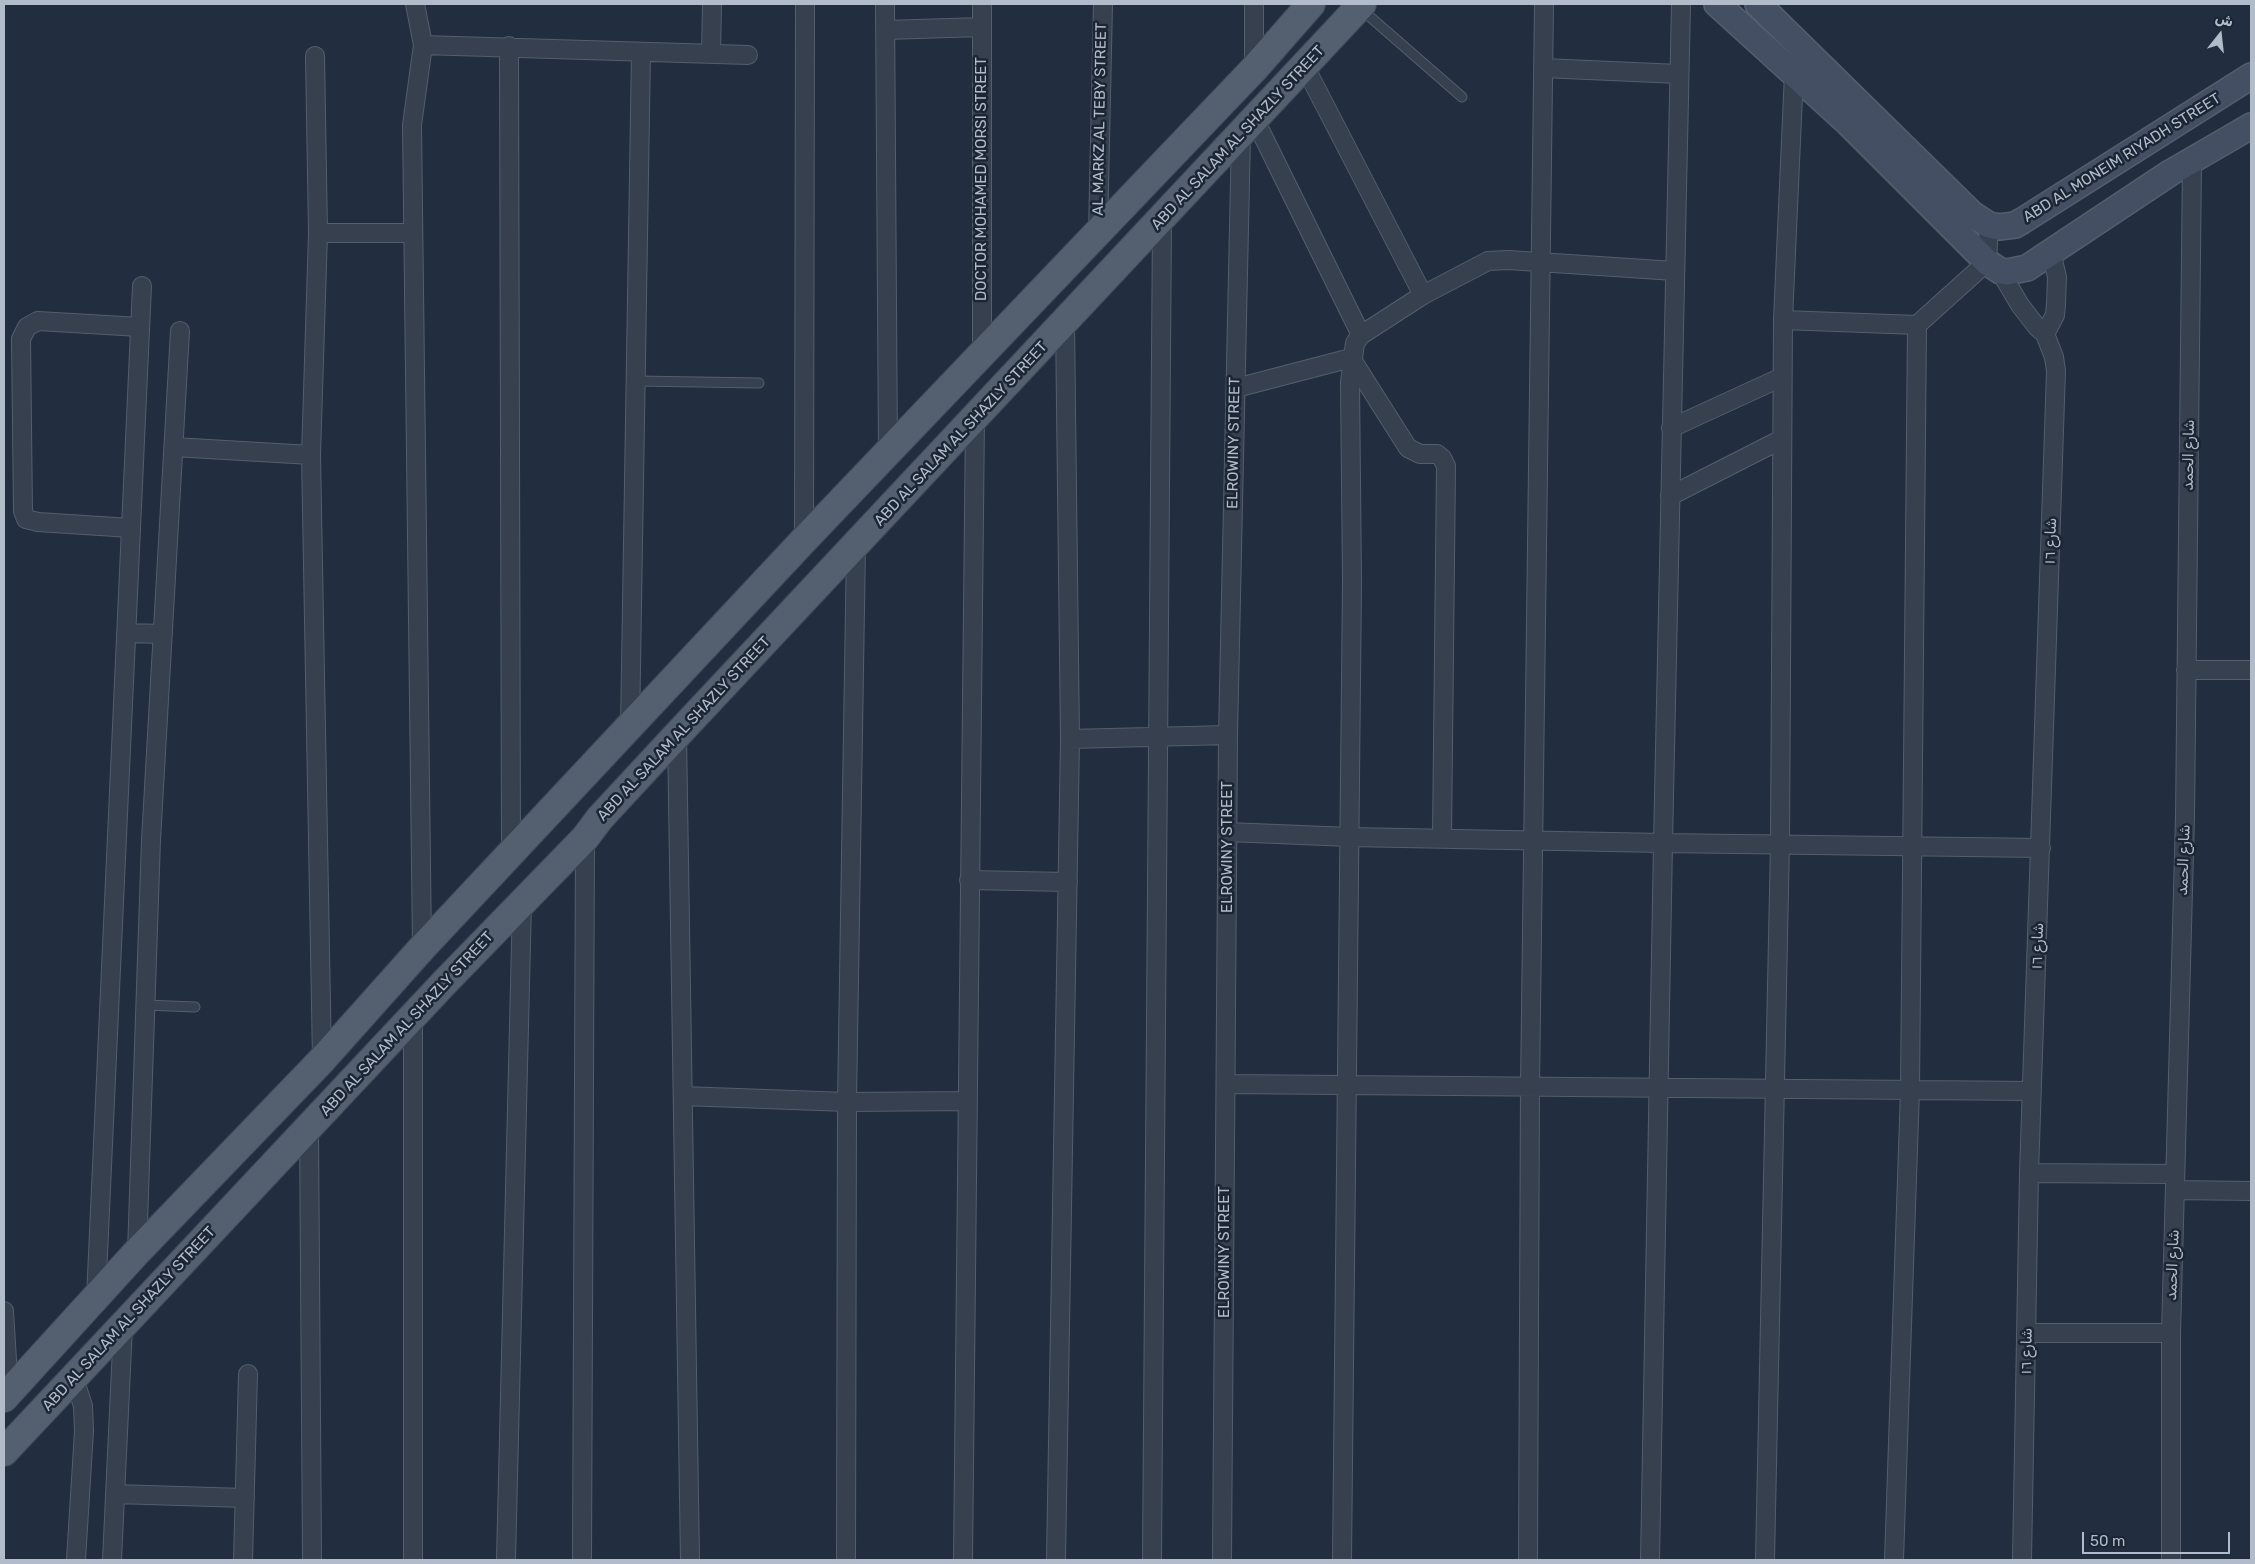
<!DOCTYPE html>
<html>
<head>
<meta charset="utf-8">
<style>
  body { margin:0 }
  #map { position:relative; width:2255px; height:1564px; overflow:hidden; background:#222e40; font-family:Rubik,Vazirmatn,sans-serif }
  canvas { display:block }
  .frame { position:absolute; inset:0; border:5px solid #b2bbca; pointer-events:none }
  .north { position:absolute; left:2195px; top:10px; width:50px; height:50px; -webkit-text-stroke:4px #1b2534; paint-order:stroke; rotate:16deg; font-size:14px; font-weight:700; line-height:20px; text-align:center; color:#b2bbca }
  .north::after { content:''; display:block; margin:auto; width:18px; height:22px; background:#b2bbca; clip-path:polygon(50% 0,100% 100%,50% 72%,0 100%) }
  .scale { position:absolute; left:2082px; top:1532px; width:148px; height:22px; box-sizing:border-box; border:2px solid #b2bbca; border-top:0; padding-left:6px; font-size:15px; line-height:18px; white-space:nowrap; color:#b2bbca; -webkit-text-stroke:4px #1b2534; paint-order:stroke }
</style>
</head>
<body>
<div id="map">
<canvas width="2255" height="1564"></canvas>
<div class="frame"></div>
<div class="north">ش</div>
<div class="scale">50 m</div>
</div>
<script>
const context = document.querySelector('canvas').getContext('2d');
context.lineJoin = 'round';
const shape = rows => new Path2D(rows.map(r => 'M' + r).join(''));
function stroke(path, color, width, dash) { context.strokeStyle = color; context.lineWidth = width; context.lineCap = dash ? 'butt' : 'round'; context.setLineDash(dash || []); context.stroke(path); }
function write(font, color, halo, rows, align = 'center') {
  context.font = font + ' Rubik,Vazirmatn,sans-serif'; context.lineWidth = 5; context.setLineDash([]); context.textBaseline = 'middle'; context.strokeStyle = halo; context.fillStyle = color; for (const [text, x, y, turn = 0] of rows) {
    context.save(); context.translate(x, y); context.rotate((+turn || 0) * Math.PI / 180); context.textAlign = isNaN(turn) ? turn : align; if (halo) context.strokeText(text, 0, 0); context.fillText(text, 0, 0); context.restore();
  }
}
const service = shape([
  [1361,9,1462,97],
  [636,381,759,383],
  [145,1005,195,1007]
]);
const minor = shape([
  [415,4,423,45,412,125,422,948],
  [885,4,888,453],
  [982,4,982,354],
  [885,30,982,27],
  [423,45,748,55],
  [509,46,511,854],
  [711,54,712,4],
  [315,56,318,233,311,455,322,1060],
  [1305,67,1423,295],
  [1543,68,1679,74],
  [1254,69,1254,4],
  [1255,120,1361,335],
  [318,233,412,233],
  [1098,233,1103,4],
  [2000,271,2020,305,2037,327,2045,334,2054,357,2056,371,2029,1173,2022,1560],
  [1783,320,1917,325,1987,262,1989,225],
  [2045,334,2055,315,2056,304,2057,277,2051,252],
  [1236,388,1351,358,1408,448,1420,454,1437,454,1442,458,1446,466,1442,838],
  [1671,428,1782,377],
  [174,447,311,455],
  [1670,496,1782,439],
  [131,528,38,522,26,519,23,511,21,339,27,327,38,321,140,327],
  [804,540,805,4],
  [126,633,163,634],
  [2186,670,2251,670],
  [630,727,641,52],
  [677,735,690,1560],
  [1070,739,1228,735],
  [1228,832,1350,837,1663,843,2041,848],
  [969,880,1068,882],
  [1226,1084,2032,1091],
  [683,1096,847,1102,967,1101],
  [309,1128,312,1560],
  [2029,1173,2175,1174],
  [2175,1190,2251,1191],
  [137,1252,151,840,180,331],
  [96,1298,142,286],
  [4,1311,9,1393],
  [2027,1333,2171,1333],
  [74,1378,83,1406,84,1431,76,1560],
  [115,1494,245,1498],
  [112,1560,123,1326],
  [243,1560,248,1374],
  [413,1560,413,1016],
  [506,1560,522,902],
  [582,1560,585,838],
  [846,1560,847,1102,856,546],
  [963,1560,975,418],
  [1056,1560,1070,739,1065,323],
  [1152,1560,1162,220],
  [1222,1560,1228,735,1241,135],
  [1342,1560,1352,583,1350,382,1355,343,1361,335,1423,295,1488,261,1508,260,1675,271],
  [1528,1560,1530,1086,1544,4],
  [1650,1560,1663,843,1681,4],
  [1765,1560,1780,843,1783,320,1794,73],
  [1894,1560,1910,1090,1917,325],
  [2171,1560,2171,1333,2185,817,2192,160]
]);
const secondary = shape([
  [1717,4,1848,123,1987,262,2000,271,2007,272,2027,268,2170,173,2251,126],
  [1758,4,1972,214,1989,225,1999,227,2015,225,2022,221,2251,76]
]);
const primary = shape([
  [4,1398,137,1252,322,1060,422,948,804,540,1254,69,1311,4],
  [4,1452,445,982,585,838,600,818,677,735,1362,4]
]);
stroke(service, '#545e6d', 11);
stroke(minor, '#545e6d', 20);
stroke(secondary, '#545e6d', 28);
stroke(primary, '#3f4958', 30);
stroke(service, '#36404f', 9);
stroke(minor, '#36404f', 18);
stroke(secondary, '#444f63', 25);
stroke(primary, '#545f6f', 28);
write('15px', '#b2bbca', '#1b2534', [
  ["AL MARKZ AL TEBY STREET",1100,119,-89],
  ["ABD AL SALAM AL SHAZLY STREET",1238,138,-47],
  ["ABD AL MONEIM RIYADH STREET",2122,158,-32],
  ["DOCTOR MOHAMED MORSI STREET",982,179,-90],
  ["ABD AL SALAM AL SHAZLY STREET",961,434,-47],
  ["ELROWINY STREET",1234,443,-89],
  ["شارع الحمد",2189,455,-89],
  ["شارع ١٦",2051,541,-88],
  ["ABD AL SALAM AL SHAZLY STREET",684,729,-47],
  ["ELROWINY STREET",1228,847,-90],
  ["شارع الحمد",2184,860,-88],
  ["شارع ١٦",2038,946,-88],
  ["ABD AL SALAM AL SHAZLY STREET",407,1024,-47],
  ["ELROWINY STREET",1225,1252,-90],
  ["شارع الحمد",2173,1265,-88],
  ["ABD AL SALAM AL SHAZLY STREET",129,1319,-47],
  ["شارع ١٦",2027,1351,-89]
]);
</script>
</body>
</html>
